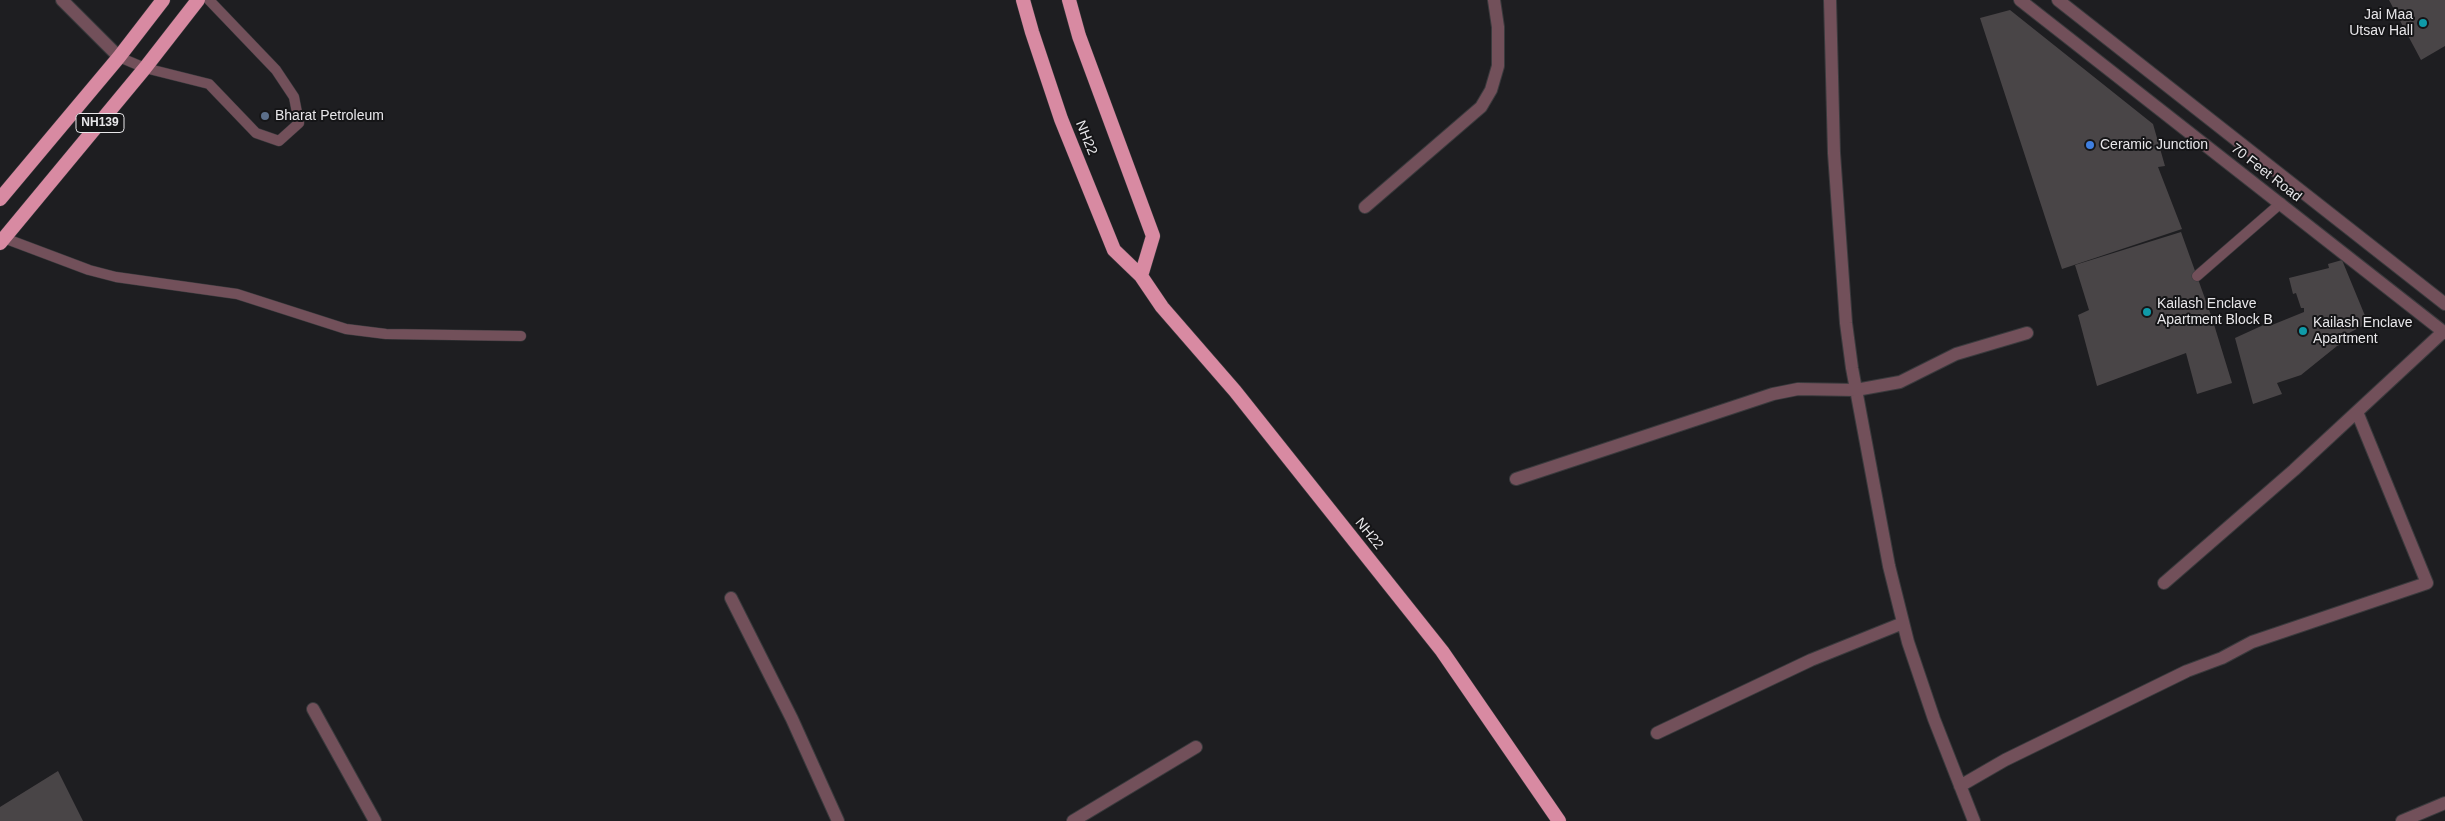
<!DOCTYPE html>
<html>
<head>
<meta charset="utf-8">
<style>
  body { margin:0 }
  canvas { display:block; background:#1e1e21 }
</style>
</head>
<body>
<canvas width="2445" height="821"></canvas>
<script>
const context = document.querySelector('canvas').getContext('2d');
context.lineJoin = 'round';
function paint(path, color) { context.fillStyle = color; context.fill(path, 'evenodd'); }
const shape = rows => new Path2D(rows.map(r => 'M' + r).join(''));
function stroke(path, color, width, dash) { context.strokeStyle = color; context.lineWidth = width; context.lineCap = dash ? 'butt' : 'round'; context.setLineDash(dash || []); context.stroke(path); }
function write(font, color, halo, rows, align = 'center') {
  context.font = font + ' Helvetica,sans-serif'; context.lineWidth = 4; context.setLineDash([]); context.textBaseline = 'middle'; context.strokeStyle = halo; context.fillStyle = color; for (const [text, x, y, turn = 0] of rows) {
    context.save(); context.translate(x, y); context.rotate((+turn || 0) * Math.PI / 180); context.textAlign = isNaN(turn) ? turn : align; if (halo) context.strokeText(text, 0, 0); context.fillText(text, 0, 0); context.restore();
  }
}
paint(shape([
  [2389,0,2445,0,2445,46,2421,60],
  [2010,10,2153,124,2165,166,2158,167,2182,229,2062,269,1980,18],
  [2181,232,2212,318,2232,383,2197,394,2186,353,2097,386,2078,315,2089,310,2075,265],
  [2342,260,2368,323,2349,333,2352,340,2337,346,2301,375,2277,383,2282,394,2253,404,2235,338,2270,322,2272,325,2304,312,2304,308,2301,308,2296,293,2293,294,2289,278,2329,268,2328,264],
  [58,771,83,821,0,821,0,807]
]), '#494547');
const service = shape([
  [119,57,145,68,209,84,256,133,279,141,299,123,294,97,276,70,209,0],
  [4,238,89,270,116,277,237,294,346,329,386,334,521,336],
  [2197,276,2281,203]
]);
const minor = shape([
  [62,0,119,57],
  [1830,0,1834,153,1846,323,1852,368,1889,566,1908,642,1934,719,1974,821],
  [2020,0,2445,333],
  [2058,0,2445,304],
  [1365,207,1481,107,1491,90,1498,66,1498,27,1494,0],
  [1516,479,1773,394,1798,389,1856,390,1900,382,1956,354,2027,333],
  [2164,583,2294,470,2443,332],
  [731,598,792,719,838,821],
  [313,709,375,821],
  [1657,733,1811,660,1903,623],
  [1960,786,2005,760,2187,671,2222,658,2252,642,2427,583,2357,412],
  [1073,821,1196,747],
  [2402,821,2445,803]
]);
const trunk = shape([
  [1023,0,1032,32,1061,119,1114,250,1141,276,1162,307,1235,391,1442,651,1559,821],
  [1069,0,1079,36,1153,236,1141,276],
  [0,199,119,57,163,0],
  [0,243,145,68,198,0]
]);
stroke(service, '#3a3a3d', 11);
stroke(minor, '#3a3a3d', 14);
stroke(trunk, '#3a3a3d', 15);
stroke(service, '#72505a', 10);
stroke(minor, '#72505a', 12);
stroke(trunk, '#d88aa2', 14);
for (const [x, y, r, color] of [
  [2423,23,5,"#0f9aa8"],
  [265,116,5,"#5c6f8a"],
  [2090,145,5,"#3f7fe0"],
  [2147,312,5,"#0f9aa8"],
  [2303,331,5,"#0f9aa8"]
]) { const dot = new Path2D(); dot.arc(x, y, r, 0, 2 * Math.PI); context.fillStyle = color; context.fill(dot); stroke(dot, '#151517', 2); }
for (const [x, y, w] of [
  [100,123,48]
]) { const box = new Path2D(); box.roundRect(x - w / 2, y - 9.5, w, 19, 4); context.fillStyle = '#151517'; context.fill(box); stroke(box, '#e8e7ea', 1); }
write('bold 12px', '#e8e7ea', null, [
  ["NH139",100,123]
]);
write('14px', '#e8e7ea', '#151517', [
  ["Jai Maa",2413,15,"right"],
  ["Utsav Hall",2413,31,"right"],
  ["Bharat Petroleum",275,116],
  ["Ceramic Junction",2100,145],
  ["Kailash Enclave",2157,304],
  ["Apartment Block B",2157,320],
  ["Kailash Enclave",2313,323],
  ["Apartment",2313,339]
], 'left');
write('14px', '#e8e7ea', '#151517', [
  ["NH22",1086,138,68],
  ["70 Feet Road",2266,173,38],
  ["NH22",1369,534,51]
]);
</script>
</body>
</html>
